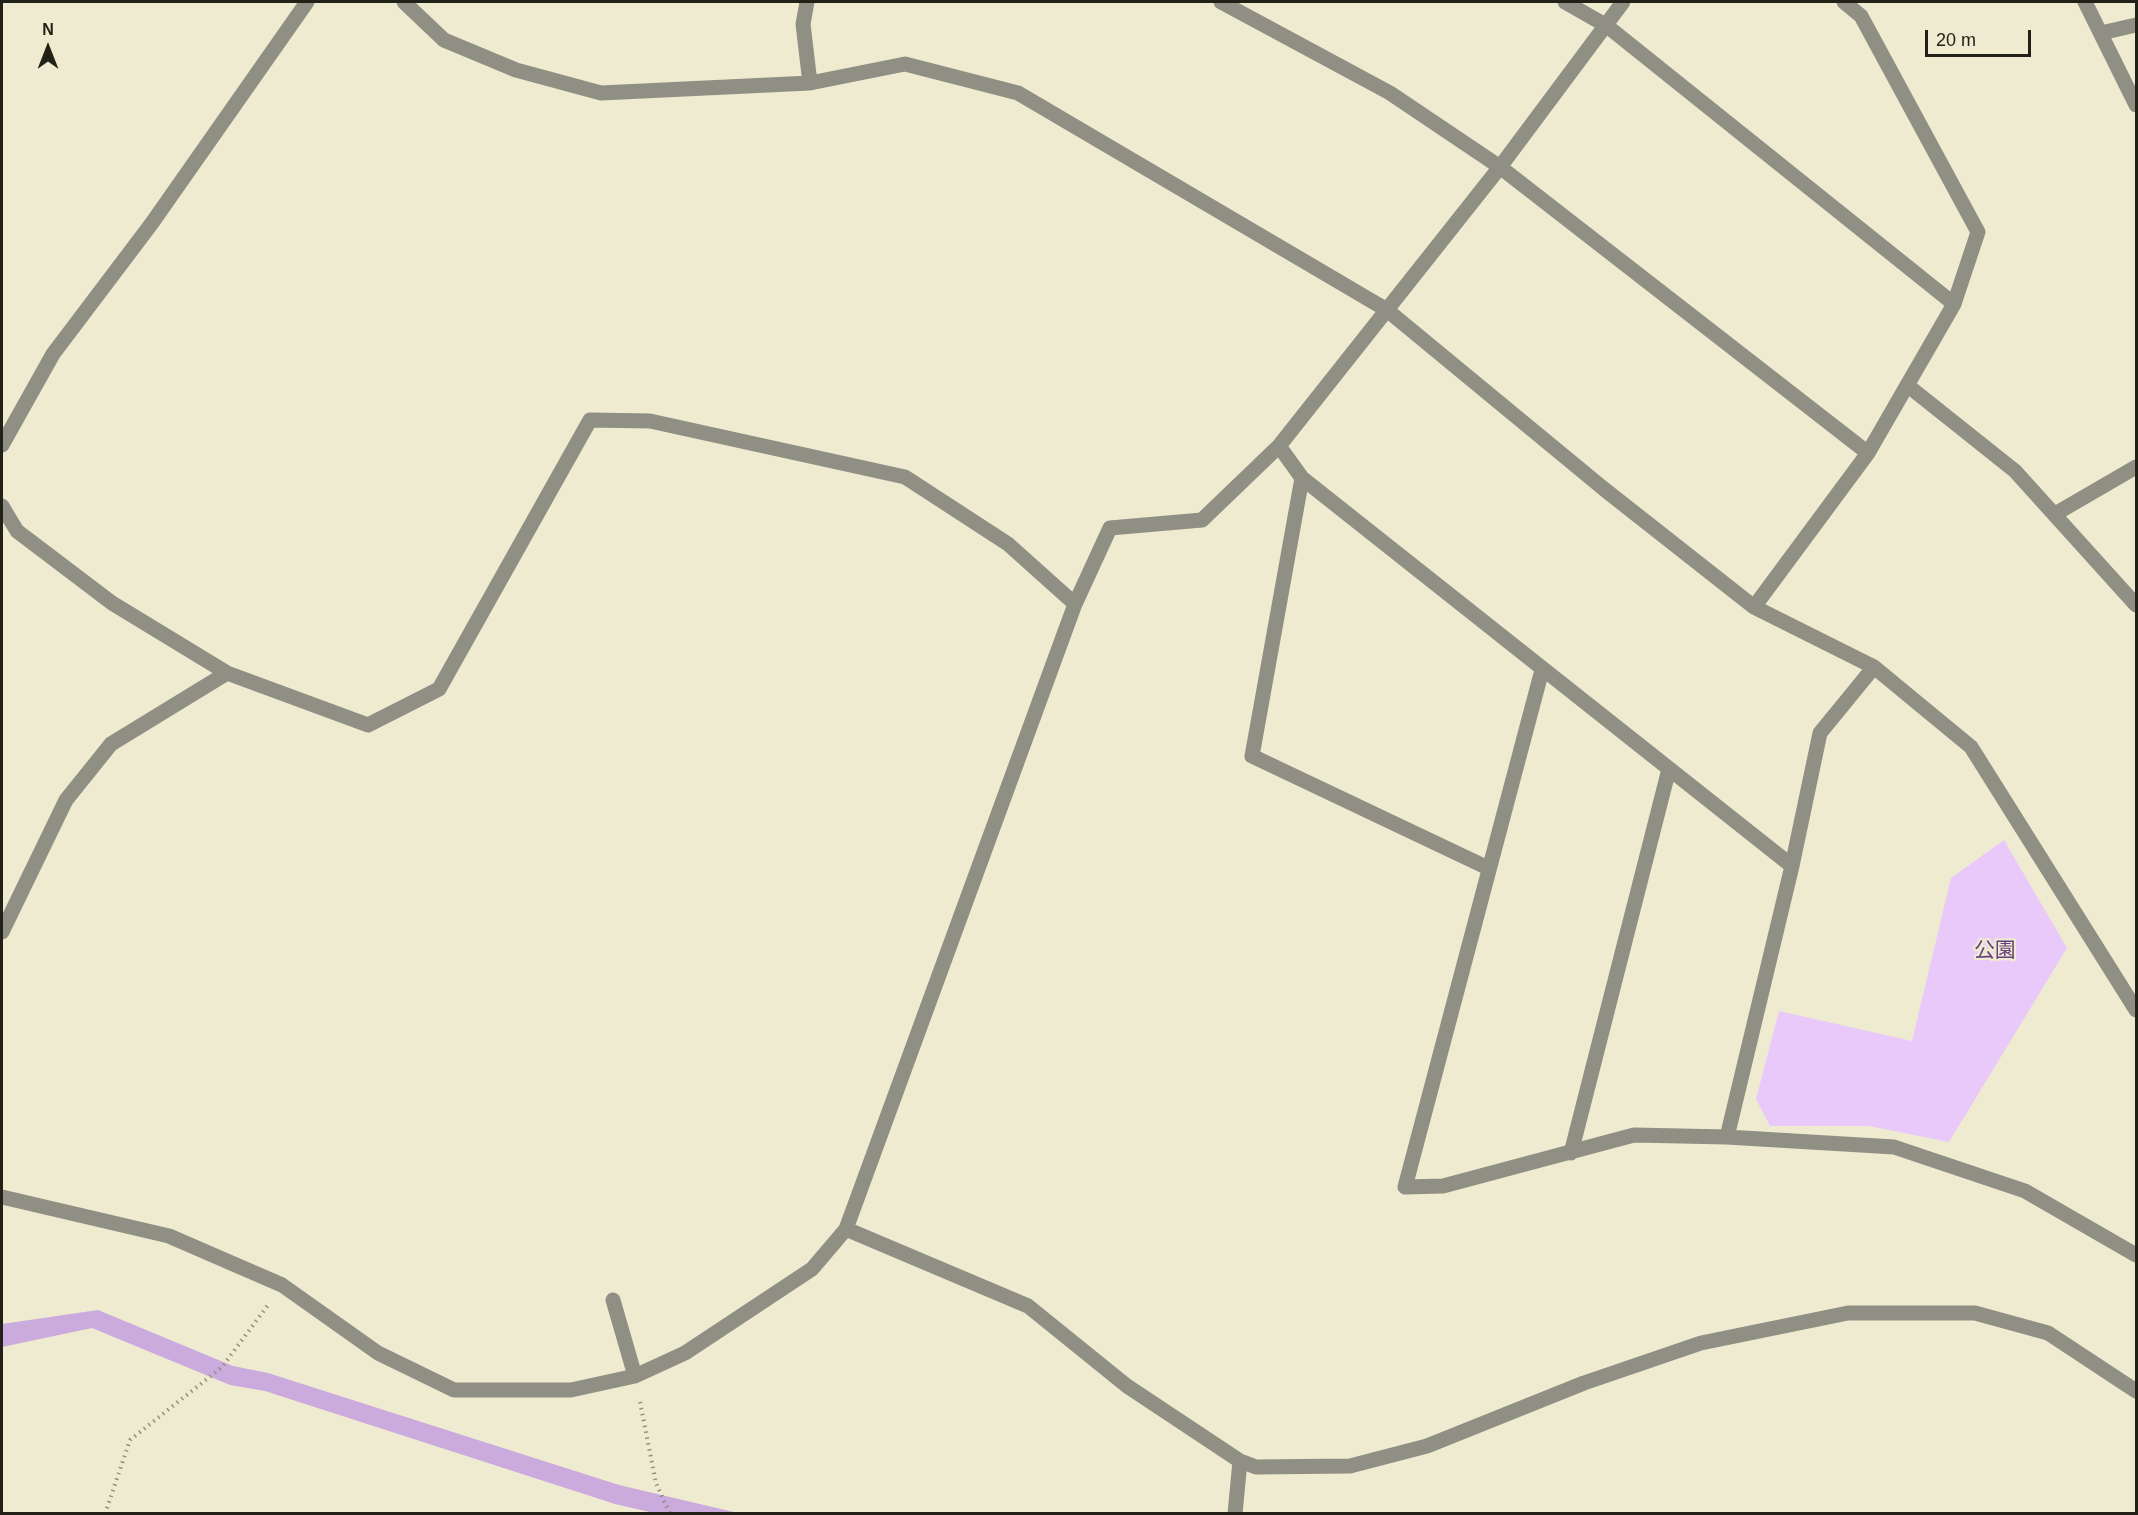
<!DOCTYPE html>
<html>
<head>
<meta charset="utf-8">
<style>
  body { margin:0 }
  #map { position:relative; width:2138px; height:1515px; overflow:hidden; background:#efebd1; font-family:Arial,sans-serif }
  canvas { display:block }
  .frame { position:absolute; inset:0; border:3px solid #222117; pointer-events:none }
  .north { position:absolute; left:18px; top:18px; width:60px; height:60px; -webkit-text-stroke:4px #efebd1; paint-order:stroke; rotate:0deg; font-size:16px; font-weight:700; line-height:24px; text-align:center; color:#222117 }
  .north::after { content:''; display:block; margin:auto; width:21px; height:27px; background:#222117; clip-path:polygon(50% 0,100% 100%,50% 72%,0 100%) }
  .scale { position:absolute; left:1925px; top:30px; width:106px; height:27px; box-sizing:border-box; border:3px solid #222117; border-top:0; padding-left:8px; font-size:18px; line-height:21px; white-space:nowrap; color:#222117; -webkit-text-stroke:4px #efebd1; paint-order:stroke }
</style>
</head>
<body>
<div id="map">
<canvas width="2138" height="1515"></canvas>
<div class="frame"></div>
<div class="north">N</div>
<div class="scale">20 m</div>
</div>
<script>
const context = document.querySelector('canvas').getContext('2d');
context.lineJoin = 'round';
function paint(path, color) { context.fillStyle = color; context.fill(path, 'evenodd'); }
const shape = rows => new Path2D(rows.map(r => 'M' + r).join(''));
function stroke(path, color, width, dash) { context.strokeStyle = color; context.lineWidth = width; context.lineCap = dash ? 'butt' : 'round'; context.setLineDash(dash || []); context.stroke(path); }
function write(font, color, halo, rows, align = 'center') {
  context.font = font + ' Arial,"Noto Sans JP",sans-serif'; context.lineWidth = 4.5; context.setLineDash([]); context.textBaseline = 'middle'; context.strokeStyle = halo; context.fillStyle = color; for (const [text, x, y, turn = 0] of rows) {
    context.save(); context.translate(x, y); context.rotate((+turn || 0) * Math.PI / 180); context.textAlign = isNaN(turn) ? turn : align; if (halo) context.strokeText(text, 0, 0); context.fillText(text, 0, 0); context.restore();
  }
}
paint(shape([
  [2004,840,2067,948,1949,1142,1869,1126,1770,1126,1756,1099,1779,1011,1912,1041,1951,878]
]), '#e8c9fa');
paint(shape([
  [98,1310,233,1366,268,1373,619,1485,738,1513,654,1513,615,1504,265,1391,230,1385,92,1328,2,1347,2,1324]
]), '#cbaade');
stroke(shape([
  [640,1402,656,1483,670,1514],
  [105,1514,130,1440,222,1367,268,1305]
]), '#93917e', 4, [1.5, 4.5]);
stroke(shape([
  [404,2,444,40,516,70,601,93,810,83,905,64,1018,93,1387,310,1604,489,1754,607,1874,667,1971,747,2136,1010],
  [807,2,803,24,810,83],
  [1221,2,1390,93,1500,167,1868,453],
  [1565,2,1607,26,1954,304],
  [2085,2,2136,105],
  [2101,33,2136,25],
  [1907,385,2015,471,2136,605],
  [2,445,53,354,152,223,307,2],
  [1279,446,1302,478,1792,866],
  [1302,478,1252,756,1488,868],
  [2,506,17,531,112,603,227,673,368,725,439,689,590,420,650,421,905,477,1008,544,1075,604],
  [2055,514,2136,467],
  [1754,607,1868,453,1954,304,1978,232,1861,16,1844,2],
  [1542,670,1405,1187,1443,1186,1634,1135,1727,1137,1894,1147,2025,1191,2136,1255],
  [2,932,66,800,111,744,227,673],
  [1727,1137,1792,866,1820,733,1874,667],
  [1571,1153,1669,769],
  [2,1197,169,1236,282,1285,378,1353,454,1390,571,1390,635,1376,685,1353,812,1269,846,1229,1075,604,1110,528,1202,520,1279,446,1500,167,1623,2],
  [846,1229,1028,1306,1127,1386,1240,1461,1256,1467,1350,1466,1427,1446,1584,1383,1701,1343,1848,1313,1975,1313,2048,1333,2136,1391],
  [613,1300,635,1376],
  [1235,1514,1240,1461]
]), '#908f84', 15);
write('21px', '#693f7f', '#efebd1', [
  ["公園",1995,951]
]);
</script>
</body>
</html>
